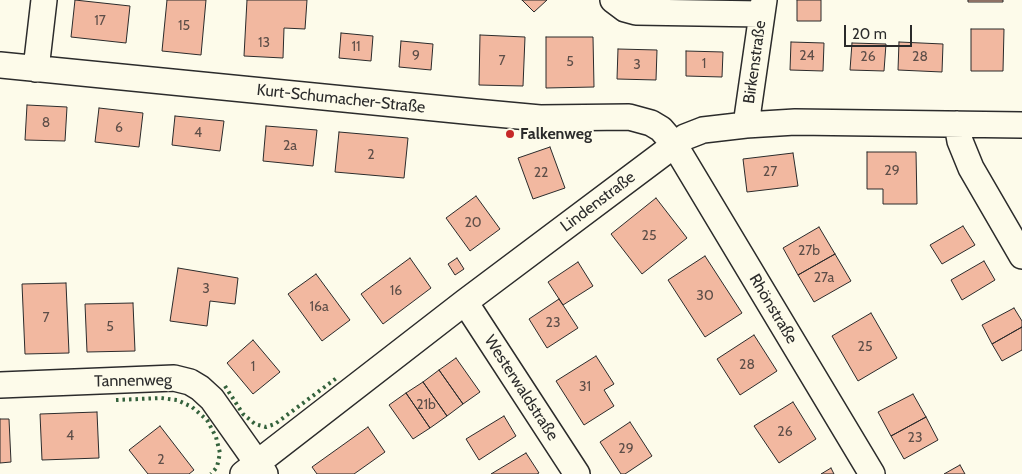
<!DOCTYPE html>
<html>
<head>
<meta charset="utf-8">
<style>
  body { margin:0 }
  #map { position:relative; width:1022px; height:474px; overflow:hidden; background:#fdfbea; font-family:Cabin,sans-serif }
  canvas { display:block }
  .scale { position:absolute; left:844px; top:25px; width:68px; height:22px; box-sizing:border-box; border:2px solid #2b2b2b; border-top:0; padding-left:6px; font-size:15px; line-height:18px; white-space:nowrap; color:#2b2b2b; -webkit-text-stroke:4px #fdfbea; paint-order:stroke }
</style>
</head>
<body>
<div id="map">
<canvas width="1022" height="474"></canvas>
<div class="scale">20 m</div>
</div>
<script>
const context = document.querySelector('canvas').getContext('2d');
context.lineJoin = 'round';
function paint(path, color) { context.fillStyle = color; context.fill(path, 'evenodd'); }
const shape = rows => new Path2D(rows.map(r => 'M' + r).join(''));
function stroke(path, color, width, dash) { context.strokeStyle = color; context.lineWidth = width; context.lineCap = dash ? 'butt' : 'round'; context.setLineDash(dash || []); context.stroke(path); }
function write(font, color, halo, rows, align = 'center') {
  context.font = font + ' Cabin,sans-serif'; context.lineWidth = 4; context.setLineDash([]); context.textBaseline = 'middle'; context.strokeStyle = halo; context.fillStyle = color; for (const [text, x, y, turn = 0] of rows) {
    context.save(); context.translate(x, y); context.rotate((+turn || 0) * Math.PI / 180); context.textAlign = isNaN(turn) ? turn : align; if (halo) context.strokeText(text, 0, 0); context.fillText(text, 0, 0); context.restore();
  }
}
const building = shape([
  [75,0,130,6,126,43,71,37,75,0],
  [167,0,206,0,201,55,162,51,167,0],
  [247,0,307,0,305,29,284,28,283,58,244,56,247,0],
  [522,0,547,0,534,12,522,0],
  [797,0,821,0,821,21,797,21,797,0],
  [968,0,1003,0,1003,2,968,2,968,0],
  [971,29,1004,29,1003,71,971,71,971,29],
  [341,33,373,36,371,61,339,58,341,33],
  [480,35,525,37,523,86,479,85,480,35],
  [546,37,593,37,594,87,546,88,546,37],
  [401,41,433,44,431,70,399,67,401,41],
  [791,42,824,43,823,71,790,70,791,42],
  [899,42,943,44,942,72,898,70,899,42],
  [852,43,886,44,884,71,850,70,852,43],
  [618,49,657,50,656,80,617,79,618,49],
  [686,51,723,52,722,77,686,76,686,51],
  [27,105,67,107,65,141,25,140,27,105],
  [99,108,143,113,139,147,95,142,99,108],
  [175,116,224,121,220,151,172,145,175,116],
  [266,126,317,130,313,166,263,161,266,126],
  [339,132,408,138,404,178,335,172,339,132],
  [550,147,565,188,533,199,518,158,550,147],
  [867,152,916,152,917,204,883,204,883,189,867,189,867,152],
  [793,153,798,186,747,192,743,159,793,153],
  [476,196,500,229,470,251,446,218,476,196],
  [656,198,687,238,642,274,611,234,656,198],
  [963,226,975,245,942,264,930,245,963,226],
  [819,227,835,254,798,275,783,248,819,227],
  [835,254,851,281,814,302,798,275,835,254],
  [705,256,742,313,705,337,668,280,705,256],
  [410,258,431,288,383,324,361,294,410,258],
  [457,258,464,269,455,275,448,264,457,258],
  [984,261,995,280,962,300,951,280,984,261],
  [578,262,593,286,563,305,548,282,578,262],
  [178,268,238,278,235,304,210,301,207,326,170,321,178,268],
  [316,274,350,320,322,341,288,294,316,274],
  [66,283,69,353,25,354,22,284,66,283],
  [559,299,578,328,547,348,529,319,559,299],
  [133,303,135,351,87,352,85,304,133,303],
  [1014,308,1022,321,1022,327,992,344,982,325,1014,308],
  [871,313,897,358,858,381,832,336,871,313],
  [1022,327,1022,350,1002,361,992,344,1022,327],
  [754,335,777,371,740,395,717,359,754,335],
  [253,340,280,372,253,394,227,363,253,340],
  [596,356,614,384,604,390,614,406,584,425,556,381,596,356],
  [456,358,480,392,463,404,439,370,456,358],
  [439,370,463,404,447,416,423,382,439,370],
  [423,382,447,416,430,428,406,393,423,382],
  [406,393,430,428,413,439,389,405,406,393],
  [913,394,926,417,891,436,878,412,913,394],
  [793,402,816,439,779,463,754,426,793,402],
  [97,412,99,458,42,460,40,414,97,412],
  [504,416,516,436,479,460,466,439,504,416],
  [926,417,938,440,904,459,891,436,926,417],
  [0,419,9,419,11,462,0,463,0,419],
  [630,422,652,456,625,474,621,474,600,442,630,422],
  [160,426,194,470,189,474,148,474,129,450,160,426],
  [368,427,385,452,354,474,317,474,312,467,368,427],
  [526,453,539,473,537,474,491,474,526,453],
  [960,465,965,474,944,474,960,465],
  [831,468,834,474,821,474,831,468]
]);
paint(building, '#f2b8a0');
stroke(building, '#2b2b2b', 1);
const minor = shape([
  [613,0,625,9,636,12,762,14],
  [0,65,475,112,540,118,629,117,651,123,661,129,674,144,872,474],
  [36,69,44,0],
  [957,124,960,141,971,168,1022,256],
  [746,125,764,0],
  [465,302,577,474],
  [0,385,174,378,190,382,200,388,212,399,265,474],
  [243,474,465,302,685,137,703,130,746,125,795,122,1022,125]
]);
stroke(minor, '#2b2b2b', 28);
stroke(minor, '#fdfbea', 25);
stroke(shape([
  [225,386,243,414,255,424,266,427,275,424,338,377],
  [116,400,161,398,177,400,192,407,207,420,216,437,220,453,217,467,211,474]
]), '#34623c', 4, [2.5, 4]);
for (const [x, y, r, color] of [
  [510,134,5,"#c62828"]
]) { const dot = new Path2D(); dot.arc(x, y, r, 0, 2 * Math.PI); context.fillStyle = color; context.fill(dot); stroke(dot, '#fdfbea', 2); }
write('14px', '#5d4e48', null, [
  ["17",100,21],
  ["15",184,26],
  ["13",264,43],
  ["11",356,47],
  ["9",416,56],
  ["24",807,56],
  ["26",868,57],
  ["28",920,57],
  ["7",502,61],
  ["5",570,62],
  ["1",704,64],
  ["3",637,65],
  ["8",46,123],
  ["6",119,128],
  ["4",198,133],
  ["2a",290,146],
  ["2",371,155],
  ["29",892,171],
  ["27",770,172],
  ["22",541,173],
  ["20",473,223],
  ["25",649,236],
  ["27b",809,251],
  ["27a",824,278],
  ["3",206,289],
  ["16",396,291],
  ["30",705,296],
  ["16a",319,307],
  ["7",46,318],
  ["23",553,323],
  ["5",110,327],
  ["25",865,347],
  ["28",747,365],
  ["1",253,367],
  ["31",585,387],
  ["21b",426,405],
  ["26",785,432],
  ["4",70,436],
  ["23",915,438],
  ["29",626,449],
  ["2",161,460]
]);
write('16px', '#2b2b2b', '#fdfbea', [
  ["Birkenstraße",755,62,-82],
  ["Kurt-Schumacher-Straße",341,99,6],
  ["Lindenstraße",598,202,-37],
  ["Rhönstraße",773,309,59],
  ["Tannenweg",133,381,-1],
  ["Westerwaldstraße",521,388,57]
]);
write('bold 16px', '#2b2b2b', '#fdfbea', [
  ["Falkenweg",520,134]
], 'left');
</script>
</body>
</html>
